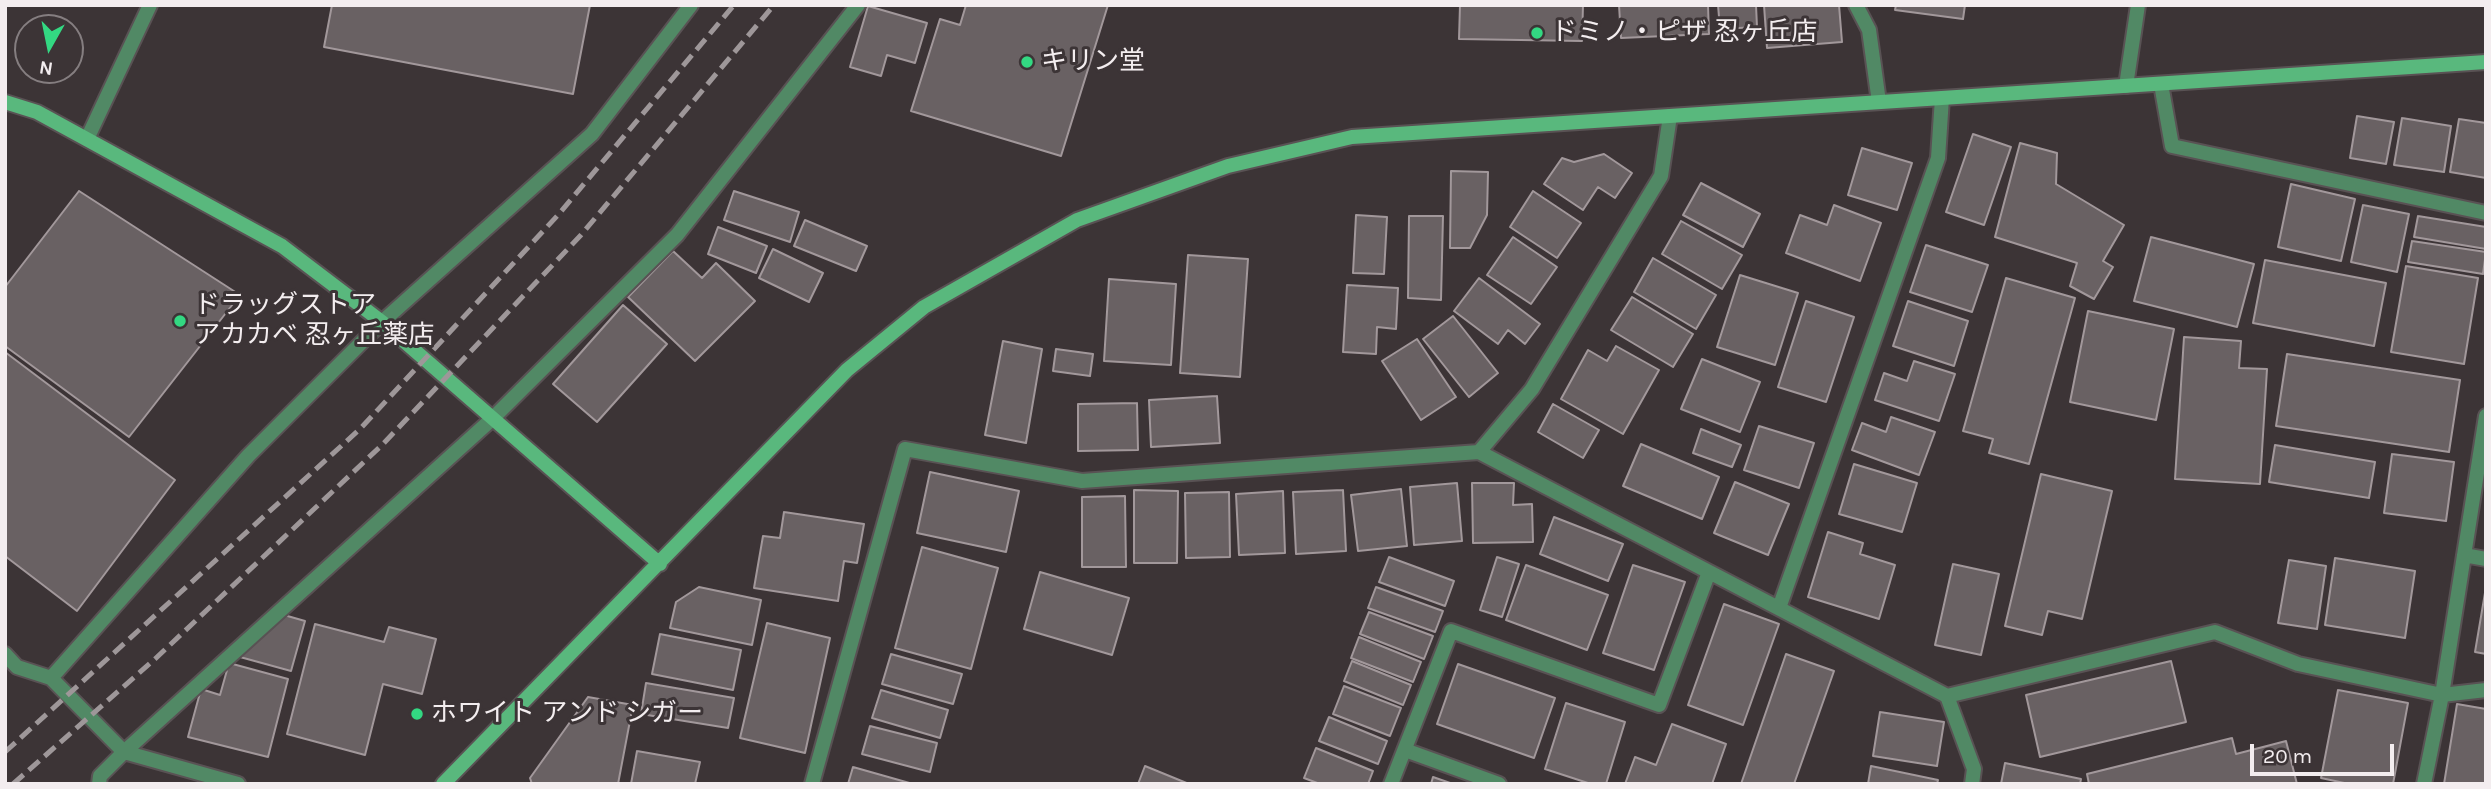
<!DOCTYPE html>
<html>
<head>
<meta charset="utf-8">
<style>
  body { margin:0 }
  #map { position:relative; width:2491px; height:789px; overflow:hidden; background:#3c3436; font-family:Karla,sans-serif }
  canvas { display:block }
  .frame { position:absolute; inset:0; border:7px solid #f3edef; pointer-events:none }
  .north { position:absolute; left:14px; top:14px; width:70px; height:70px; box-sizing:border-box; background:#3c3436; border:2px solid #857e80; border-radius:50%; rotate:189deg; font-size:19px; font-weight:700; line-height:28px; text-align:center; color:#f3edef }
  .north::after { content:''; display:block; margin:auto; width:24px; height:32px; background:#33d882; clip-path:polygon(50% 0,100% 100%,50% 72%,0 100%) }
  .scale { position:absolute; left:2250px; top:744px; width:144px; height:32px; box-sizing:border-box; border:4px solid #f3edef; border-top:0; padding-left:9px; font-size:21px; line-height:24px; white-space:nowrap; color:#f3edef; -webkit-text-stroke:5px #3c3436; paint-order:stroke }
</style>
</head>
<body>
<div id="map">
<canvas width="2491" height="789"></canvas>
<div class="frame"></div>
<div class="north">N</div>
<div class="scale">20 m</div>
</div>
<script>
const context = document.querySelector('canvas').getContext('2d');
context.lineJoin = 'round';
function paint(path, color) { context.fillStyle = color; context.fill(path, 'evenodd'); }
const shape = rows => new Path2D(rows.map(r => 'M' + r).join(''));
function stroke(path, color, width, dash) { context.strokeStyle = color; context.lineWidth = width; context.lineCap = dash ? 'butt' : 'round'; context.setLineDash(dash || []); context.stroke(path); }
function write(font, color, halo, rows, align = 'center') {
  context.font = font + ' Karla,"Noto Sans JP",sans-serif'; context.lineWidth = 6; context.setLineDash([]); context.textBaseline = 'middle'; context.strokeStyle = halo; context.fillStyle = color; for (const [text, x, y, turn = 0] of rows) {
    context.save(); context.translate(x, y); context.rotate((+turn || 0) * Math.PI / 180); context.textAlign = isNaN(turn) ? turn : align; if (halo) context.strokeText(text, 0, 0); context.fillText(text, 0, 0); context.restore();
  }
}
const building = shape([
  [332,5,590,5,573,94,324,47,332,5],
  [966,5,1108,5,1061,156,911,111,940,19,960,25,966,5],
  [1460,5,1583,5,1582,41,1459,39,1460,5],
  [1619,5,1708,5,1709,34,1621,38,1619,5],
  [1718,5,1756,5,1757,27,1720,29,1718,5],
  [1764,5,1839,5,1842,42,1767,48,1764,5],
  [1896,5,1965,5,1963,19,1895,10,1896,5],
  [868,6,927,23,915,63,887,55,881,76,850,67,868,6],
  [2357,116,2394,122,2386,164,2350,158,2357,116],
  [2402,118,2451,126,2444,172,2394,165,2402,118],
  [2459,119,2486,123,2486,178,2450,172,2459,119],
  [1973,134,2011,147,1984,225,1946,212,1973,134],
  [2020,143,2057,153,2056,184,2124,225,2103,261,2113,267,2094,299,2070,286,2077,263,1995,237,2020,143],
  [1862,148,1912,163,1897,210,1848,195,1862,148],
  [1604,154,1632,173,1615,198,1598,187,1583,210,1544,184,1562,158,1574,162,1604,154],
  [1451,171,1488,172,1487,215,1470,248,1450,248,1451,171],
  [1701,183,1760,214,1743,247,1683,215,1701,183],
  [2291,184,2355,199,2341,261,2278,247,2291,184],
  [79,191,240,295,129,437,5,346,5,287,79,191],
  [734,191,799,212,790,242,724,220,734,191],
  [1533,191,1581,223,1557,258,1510,227,1533,191],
  [1834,205,1881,223,1860,281,1786,253,1800,215,1827,225,1834,205],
  [2363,205,2409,214,2397,272,2351,262,2363,205],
  [1356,215,1387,217,1384,274,1353,273,1356,215],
  [1409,216,1443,216,1441,300,1408,298,1409,216],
  [2418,216,2486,227,2486,249,2414,237,2418,216],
  [805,220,867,246,856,271,794,246,805,220],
  [1681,221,1742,255,1722,289,1662,254,1681,221],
  [718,227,767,246,756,273,708,254,718,227],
  [1513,237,1557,267,1531,304,1487,275,1513,237],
  [2151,237,2254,264,2237,327,2134,301,2151,237],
  [2412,241,2486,252,2483,274,2408,262,2412,241],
  [1926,245,1988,265,1972,312,1910,292,1926,245],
  [773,249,823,273,809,302,759,278,773,249],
  [673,251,702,278,716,263,755,301,695,361,628,297,673,251],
  [1188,255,1248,259,1240,377,1180,373,1188,255],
  [1653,258,1716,295,1696,329,1634,292,1653,258],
  [2265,260,2386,283,2374,346,2253,323,2265,260],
  [2406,266,2478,278,2464,364,2391,352,2406,266],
  [1740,275,1798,293,1775,365,1717,347,1740,275],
  [1479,278,1540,324,1525,344,1508,330,1498,344,1454,311,1479,278],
  [2006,278,2075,298,2029,464,1989,453,1993,439,1963,431,2006,278],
  [1109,279,1176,284,1171,365,1104,361,1109,279],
  [1347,285,1398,288,1396,329,1377,327,1376,354,1343,352,1347,285],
  [1632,297,1693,334,1673,367,1611,330,1632,297],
  [1806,301,1854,317,1826,402,1778,387,1806,301],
  [1908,301,1968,321,1954,366,1893,346,1908,301],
  [623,305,667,344,597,422,553,384,623,305],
  [2088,311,2174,329,2156,420,2070,402,2088,311],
  [1453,316,1498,373,1469,397,1423,339,1453,316],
  [2184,337,2241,341,2239,368,2267,369,2260,484,2175,479,2184,337],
  [1417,339,1456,397,1421,420,1382,361,1417,339],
  [1003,341,1042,349,1026,443,985,435,1003,341],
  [1616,346,1659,370,1623,434,1561,399,1588,350,1607,361,1616,346],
  [1056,349,1093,354,1090,376,1053,371,1056,349],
  [5,352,175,480,77,611,5,556,5,352],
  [2287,354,2460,380,2449,452,2276,426,2287,354],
  [1702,359,1760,382,1740,432,1681,409,1702,359],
  [1914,361,1955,374,1939,421,1875,400,1884,373,1907,381,1914,361],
  [1217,396,1220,443,1151,447,1149,400,1217,396],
  [1137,403,1138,450,1078,451,1078,404,1137,403],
  [1553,404,1599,430,1583,458,1538,432,1553,404],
  [1891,417,1935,432,1919,475,1852,450,1862,423,1886,432,1891,417],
  [1759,426,1814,443,1799,488,1744,470,1759,426],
  [1701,429,1741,445,1732,467,1693,453,1701,429],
  [1641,444,1719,477,1702,519,1623,486,1641,444],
  [2275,445,2375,462,2369,498,2269,482,2275,445],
  [2392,454,2454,462,2446,521,2384,513,2392,454],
  [1854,464,1917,483,1902,532,1839,514,1854,464],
  [930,472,1019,491,1006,552,917,533,930,472],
  [2041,474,2112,491,2082,619,2048,611,2042,635,2005,626,2041,474],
  [1735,482,1789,504,1768,555,1714,533,1735,482],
  [1457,483,1462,541,1414,545,1410,487,1457,483],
  [1472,483,1514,483,1513,505,1532,504,1533,542,1473,543,1472,483],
  [1401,489,1407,546,1358,551,1351,495,1401,489],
  [1134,490,1178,491,1177,563,1134,563,1134,490],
  [1343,490,1346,551,1296,554,1293,492,1343,490],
  [1283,491,1285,553,1239,555,1236,494,1283,491],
  [1229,492,1230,557,1186,558,1185,493,1229,492],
  [1125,496,1126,567,1082,567,1082,497,1125,496],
  [784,512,864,524,857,563,844,561,838,601,754,588,763,536,780,538,784,512],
  [1554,517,1623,544,1608,581,1540,554,1554,517],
  [1828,532,1863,543,1860,554,1895,565,1879,619,1808,597,1828,532],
  [922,547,998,568,971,669,895,648,922,547],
  [1389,557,1454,581,1445,606,1379,582,1389,557],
  [1497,557,1519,564,1502,617,1480,610,1497,557],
  [2335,558,2415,571,2405,638,2325,625,2335,558],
  [2289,560,2326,566,2317,629,2278,623,2289,560],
  [1953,564,1999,574,1981,655,1935,645,1953,564],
  [1526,565,1608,595,1587,650,1506,620,1526,565],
  [1633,565,1685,582,1654,670,1603,653,1633,565],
  [1040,572,1129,598,1112,655,1024,629,1040,572],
  [699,587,761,600,752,645,670,628,676,602,699,587],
  [1376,587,1443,611,1435,632,1368,608,1376,587],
  [2486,587,2486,654,2475,652,2486,587],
  [1724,604,1779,624,1743,725,1688,705,1724,604],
  [1369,612,1433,636,1424,659,1360,634,1369,612],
  [284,615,305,621,291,671,240,657,284,615],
  [767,623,830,638,805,753,740,738,767,623],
  [315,624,384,642,389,627,436,639,422,694,383,684,365,755,287,734,315,624],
  [660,634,741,650,733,690,652,674,660,634],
  [1359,637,1421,662,1413,682,1351,658,1359,637],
  [891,654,962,674,953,704,882,684,891,654],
  [1786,654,1834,671,1794,784,1741,784,1786,654],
  [1352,661,1411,685,1403,705,1344,681,1352,661],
  [2171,661,2186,722,2040,757,2026,695,2171,661],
  [229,663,288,679,268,757,188,737,201,689,220,695,229,663],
  [1458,664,1555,698,1534,758,1437,724,1458,664],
  [646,683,734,698,728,728,641,714,646,683],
  [1344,686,1401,708,1390,736,1333,714,1344,686],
  [881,690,948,710,940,738,872,718,881,690],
  [2338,690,2408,703,2393,784,2349,784,2321,778,2338,690],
  [588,697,633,705,618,784,532,784,530,778,588,697],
  [1566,703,1625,722,1606,784,1591,784,1545,769,1566,703],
  [2457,704,2486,709,2486,784,2444,784,2457,704],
  [1880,712,1944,722,1937,766,1873,756,1880,712],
  [1329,717,1387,741,1378,764,1319,741,1329,717],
  [1672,724,1726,744,1712,784,1625,784,1635,757,1656,765,1672,724],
  [870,726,937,743,930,772,862,754,870,726],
  [2232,738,2236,754,2286,741,2297,784,2089,784,2087,774,2232,738],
  [1316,748,1373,771,1368,784,1320,784,1304,778,1316,748],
  [637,751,700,762,695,784,631,784,637,751],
  [2005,763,2081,779,2080,784,2001,784,2005,763],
  [1145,766,1189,784,1138,784,1145,766],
  [1871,766,1938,780,1937,784,1868,784,1871,766],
  [853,767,913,784,848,784,853,767],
  [1433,777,1453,784,1431,784,1433,777]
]);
paint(building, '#696163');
stroke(building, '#a2989b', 2);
const lane = shape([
  [87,139,150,5],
  [1405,750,1499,784]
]);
const street = shape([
  [1856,5,1869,30,1879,102],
  [2161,84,2172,146,2486,213],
  [2126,86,2138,5],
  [1479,452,1947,696,2215,632,2298,664,2442,695,2486,690],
  [2464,555,2486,559],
  [1779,608,1938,158,1942,98],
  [5,654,17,667,51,678,124,752,238,784],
  [51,678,248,456,382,322,592,134,691,5],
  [1947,696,1974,769,1972,784],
  [99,784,100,776,124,752,492,419,677,235,858,5],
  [812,784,905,449,1082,481,1479,452,1532,389,1661,176,1670,116],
  [1391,784,1451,631,1659,705,1709,572],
  [2424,784,2442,695,2486,416]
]);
const secondary = shape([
  [5,102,37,112,282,246,382,322,660,564],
  [443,784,847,370,924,307,1077,220,1228,166,1352,137,2486,62]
]);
stroke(lane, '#595254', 18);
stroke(street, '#595254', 18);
stroke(secondary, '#595254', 18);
stroke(lane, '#518965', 14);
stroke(street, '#518965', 14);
stroke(secondary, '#59b87d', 14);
stroke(shape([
  [5,752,361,428,558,215,734,5],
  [13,784,155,659,383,444,581,235,774,5]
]), '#9e9799', 5, [14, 7]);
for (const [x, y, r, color] of [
  [1537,33,7,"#33d882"],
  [1027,62,7,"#33d882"],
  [180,321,7,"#33d882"],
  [417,714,7,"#33d882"]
]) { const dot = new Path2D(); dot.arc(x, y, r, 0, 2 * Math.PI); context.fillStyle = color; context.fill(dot); stroke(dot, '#3c3436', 2.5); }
write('26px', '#f3edef', '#3c3436', [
  ["ドミノ・ピザ 忍ヶ丘店",1551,33],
  ["キリン堂",1041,62],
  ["ドラッグストア",194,306],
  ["アカカベ 忍ヶ丘薬店",194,336],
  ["ホワイト アンド シガー",431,714]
], 'left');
</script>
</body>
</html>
